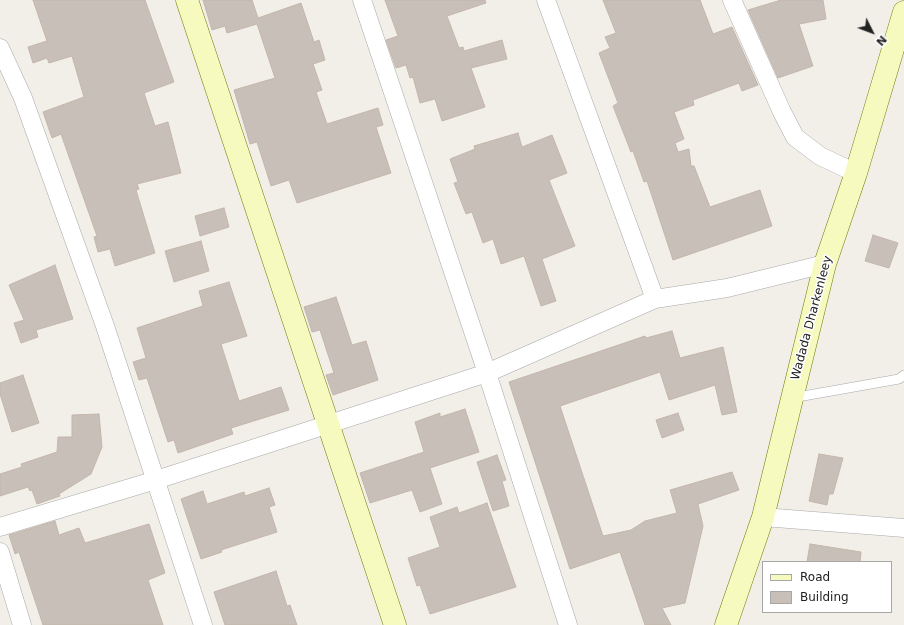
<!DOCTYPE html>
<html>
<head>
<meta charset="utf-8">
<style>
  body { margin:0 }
  #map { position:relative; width:904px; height:625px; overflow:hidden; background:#f2efe9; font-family:"DejaVu Sans",sans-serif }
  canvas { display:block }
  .legend { position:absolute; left:762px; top:561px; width:130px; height:52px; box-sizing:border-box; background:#fff; border:1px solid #a7a7a7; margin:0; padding:5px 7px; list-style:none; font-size:12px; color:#222 }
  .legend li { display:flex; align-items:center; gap:8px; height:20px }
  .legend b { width:20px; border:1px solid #a7a7a7 }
  .north { position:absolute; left:852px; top:12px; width:40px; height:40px; -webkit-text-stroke:3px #fff; paint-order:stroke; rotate:132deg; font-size:11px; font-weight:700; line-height:16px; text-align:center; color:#222 }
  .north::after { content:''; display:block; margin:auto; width:14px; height:18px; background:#222; clip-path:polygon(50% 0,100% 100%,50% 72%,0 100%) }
</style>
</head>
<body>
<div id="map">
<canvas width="904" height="625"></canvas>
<ul class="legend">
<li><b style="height:5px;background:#f7fabf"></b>Road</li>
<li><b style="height:11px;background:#c7bfb8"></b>Building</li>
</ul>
<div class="north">N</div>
</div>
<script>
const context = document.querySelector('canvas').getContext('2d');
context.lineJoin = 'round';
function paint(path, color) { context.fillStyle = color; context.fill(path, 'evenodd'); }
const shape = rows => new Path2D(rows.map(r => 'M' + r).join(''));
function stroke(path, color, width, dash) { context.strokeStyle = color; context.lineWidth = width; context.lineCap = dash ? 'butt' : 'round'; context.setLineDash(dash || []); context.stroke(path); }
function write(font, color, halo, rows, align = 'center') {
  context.font = font + ' "DejaVu Sans",sans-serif'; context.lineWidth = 3; context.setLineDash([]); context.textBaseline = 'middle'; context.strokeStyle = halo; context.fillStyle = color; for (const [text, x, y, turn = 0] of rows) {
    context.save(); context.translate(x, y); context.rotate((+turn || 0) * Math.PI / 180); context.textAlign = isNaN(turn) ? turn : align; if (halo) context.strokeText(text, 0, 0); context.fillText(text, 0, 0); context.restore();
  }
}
const building = shape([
  [33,0,145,0,174,82,144,93,155,126,168,122,181,173,137,184,139,189,136,190,155,253,115,266,110,249,98,252,94,237,97,236,61,134,52,138,43,112,84,97,72,56,49,63,47,58,33,63,28,47,47,41,33,0],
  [203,0,252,0,258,18,301,3,314,42,319,40,325,60,313,64,322,90,316,92,327,124,378,108,383,125,376,127,391,173,297,203,289,180,271,186,257,142,250,144,234,90,275,78,257,24,227,33,225,26,212,30,203,0],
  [385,0,485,0,486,3,447,16,459,48,463,47,464,51,502,40,507,59,471,68,485,107,442,121,435,99,420,103,413,77,410,78,406,65,396,68,386,40,398,36,385,0],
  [603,0,700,0,713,34,732,27,758,85,742,91,739,83,693,100,694,105,674,112,684,139,675,143,678,152,689,149,691,166,694,166,710,207,760,190,772,226,673,260,647,181,644,182,633,151,631,152,613,106,618,103,599,53,610,48,605,37,616,33,603,0],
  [781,0,823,0,826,19,799,24,813,66,778,78,748,10,781,0],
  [518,133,522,147,552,135,567,173,549,180,575,246,542,259,556,301,541,306,524,256,501,264,493,239,483,243,472,212,466,214,454,183,458,182,450,159,475,149,474,146,518,133],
  [224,208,229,227,200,236,195,216,224,208],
  [873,235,898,243,889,268,865,261,873,235],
  [201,241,209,271,174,282,165,251,201,241],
  [55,265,73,319,36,330,38,337,21,343,14,323,24,320,9,285,55,265],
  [229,282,247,336,221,344,239,401,281,387,289,410,231,428,233,434,178,453,174,440,168,442,147,378,139,380,133,362,146,358,137,328,203,306,199,291,229,282],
  [336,297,352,345,366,341,378,380,333,395,326,375,334,373,320,330,312,332,304,307,336,297],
  [672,331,680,358,723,347,737,412,722,415,715,385,669,400,660,372,560,406,603,536,631,530,645,521,677,513,670,490,732,472,739,490,698,504,703,526,685,603,662,608,671,625,645,625,620,552,570,569,509,382,645,336,646,338,672,331],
  [23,375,39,423,12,432,0,394,0,383,23,375],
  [465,409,479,452,430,468,442,504,420,512,412,490,370,503,360,473,424,452,415,422,440,413,440,417,465,409],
  [678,413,684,430,662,438,656,420,678,413],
  [99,414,102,447,91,474,59,494,60,496,37,504,32,490,30,491,28,487,0,496,0,474,22,467,21,464,57,452,58,437,72,437,72,415,99,414],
  [819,454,843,458,833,494,829,494,827,505,809,501,819,454],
  [497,455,506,480,502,481,509,506,493,511,477,462,497,455],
  [269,488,275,505,269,507,277,532,221,550,222,552,201,559,181,499,203,491,207,504,244,492,245,496,269,488],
  [487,503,516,587,430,614,420,585,417,586,408,558,440,547,430,517,457,507,459,513,487,503],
  [55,521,59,535,79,528,85,543,149,524,165,573,148,580,163,625,43,625,19,552,15,554,9,535,55,521],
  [810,544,861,552,860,562,807,562,810,544],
  [276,571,287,606,290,605,297,625,225,625,214,592,276,571]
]);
paint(building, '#c7bfb8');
stroke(building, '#c4b6ab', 1);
const lane = shape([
  [792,398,899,379,904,375]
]);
const street = shape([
  [362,0,487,373,568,625],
  [546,0,655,299],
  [732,0,782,112,795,137,820,156,856,173],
  [0,48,23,98,105,326,203,625],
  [763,517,904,528],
  [0,527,156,480,487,373,655,299,727,288,825,264],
  [0,552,22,625]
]);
const secondary = shape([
  [187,0,395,625],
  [726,625,763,517,825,264,856,173,904,12]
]);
stroke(lane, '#a9a9a9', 10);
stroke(street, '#a9a9a9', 19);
stroke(secondary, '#707d05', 23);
stroke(lane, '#fff', 9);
stroke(street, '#fff', 18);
stroke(secondary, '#f7fabf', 22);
write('12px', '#222', '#fff', [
  ["Wadada Dharkenleey",812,318,-75]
]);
</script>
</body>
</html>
